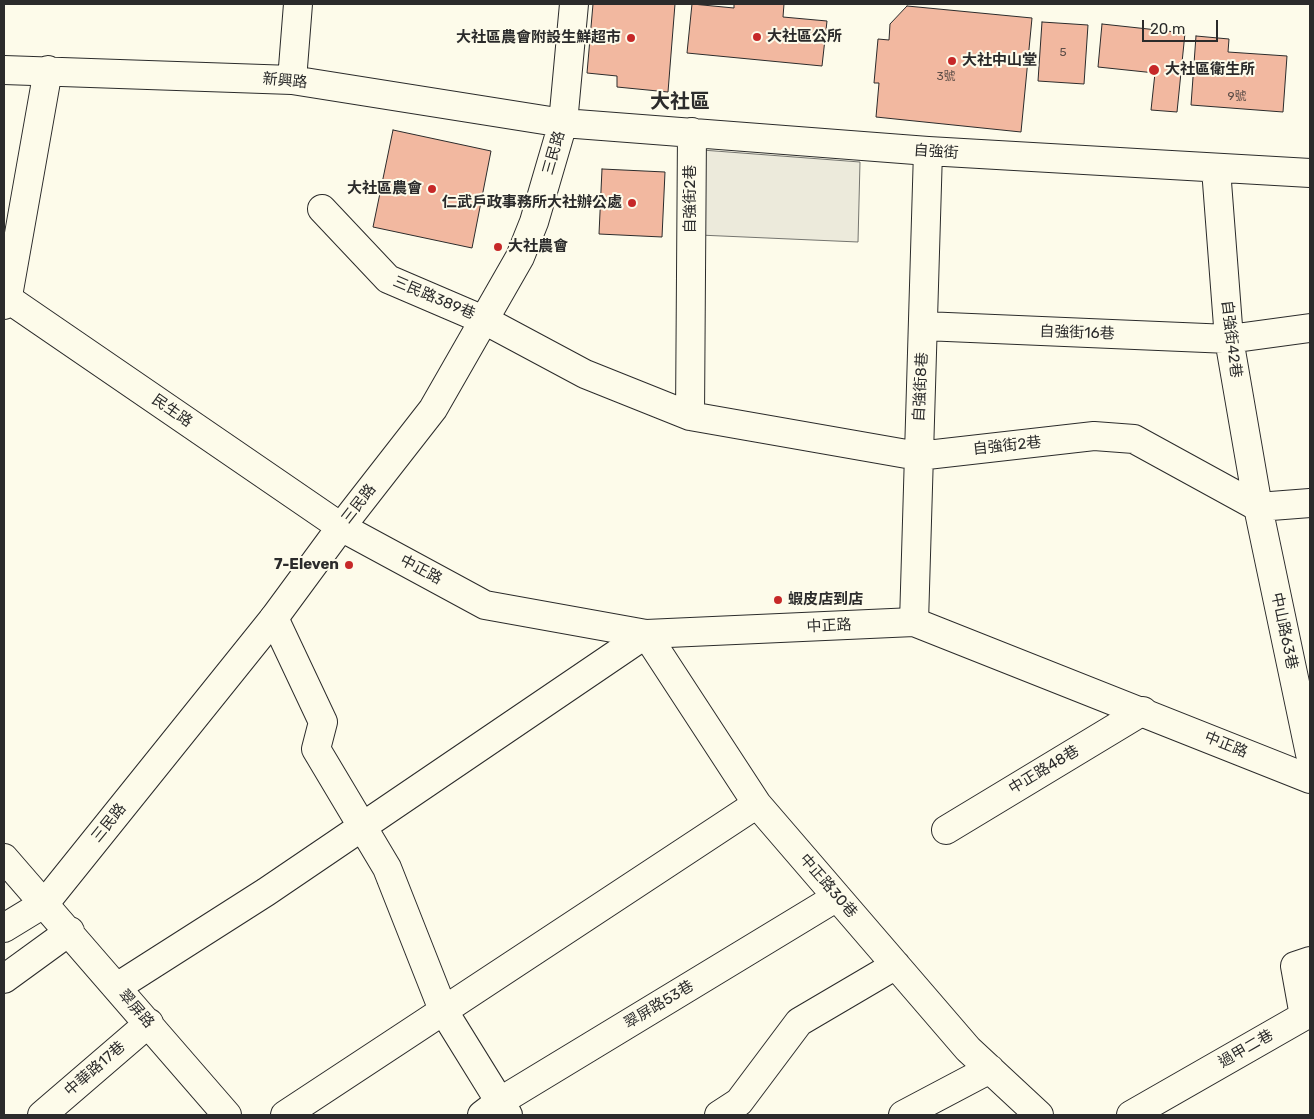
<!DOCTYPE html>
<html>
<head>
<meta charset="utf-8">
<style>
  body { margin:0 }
  #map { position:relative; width:1314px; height:1119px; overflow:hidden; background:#fdfbea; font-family:Rubik,sans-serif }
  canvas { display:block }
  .frame { position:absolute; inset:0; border:5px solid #2b2b2b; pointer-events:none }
  .scale { position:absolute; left:1142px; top:20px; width:76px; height:22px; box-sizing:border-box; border:2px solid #2b2b2b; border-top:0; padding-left:6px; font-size:15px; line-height:18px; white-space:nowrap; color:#2b2b2b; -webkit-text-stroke:4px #fdfbea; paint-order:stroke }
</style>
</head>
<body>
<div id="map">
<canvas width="1314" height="1119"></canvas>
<div class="frame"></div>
<div class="scale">20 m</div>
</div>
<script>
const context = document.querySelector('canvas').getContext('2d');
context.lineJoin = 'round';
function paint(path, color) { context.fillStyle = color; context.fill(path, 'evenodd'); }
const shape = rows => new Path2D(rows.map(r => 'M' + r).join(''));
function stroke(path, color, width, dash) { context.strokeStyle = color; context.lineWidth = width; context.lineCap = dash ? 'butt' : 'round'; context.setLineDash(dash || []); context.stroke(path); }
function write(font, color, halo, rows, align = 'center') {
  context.font = font + ' Rubik,"Noto Sans TC",sans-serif'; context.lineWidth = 4; context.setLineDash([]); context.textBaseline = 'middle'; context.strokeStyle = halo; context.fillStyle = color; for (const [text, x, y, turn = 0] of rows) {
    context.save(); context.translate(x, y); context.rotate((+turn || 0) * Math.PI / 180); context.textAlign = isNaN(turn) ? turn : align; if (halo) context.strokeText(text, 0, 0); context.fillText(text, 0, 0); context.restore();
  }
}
const parking = shape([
  [702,150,860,162,858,242,699,235,702,150]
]);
paint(parking, '#eceadb');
stroke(parking, '#74746e', 1);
const building = shape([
  [593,4,675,4,668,92,617,87,617,76,587,73,593,4],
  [692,4,734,8,734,4,784,4,783,17,827,21,822,66,687,53,692,4],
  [907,6,1032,18,1021,132,876,117,879,83,874,83,878,39,889,40,890,24,907,6],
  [1042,22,1088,25,1084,84,1038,81,1042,22],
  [1102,24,1185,33,1177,112,1151,110,1155,73,1098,67,1102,24],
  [1196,36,1229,39,1228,52,1287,56,1283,112,1191,105,1196,36],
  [393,130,491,151,472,248,373,227,393,130],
  [602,169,665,172,662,237,599,234,602,169]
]);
paint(building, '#f2b8a0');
stroke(building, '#2b2b2b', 1);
const minor = shape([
  [4,70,292,80,563,123,928,151,1310,173],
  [292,80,298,4],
  [1216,169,1229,339,1258,507,1310,754],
  [322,209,388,279,486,321,585,374,690,416,918,456,1094,436,1134,439,1258,507,1310,503],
  [4,296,341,527,433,409,520,257,534,222,563,123,574,4],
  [4,305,8,296,48,70],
  [924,326,1229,339,1310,328],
  [690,416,692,132],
  [274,618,323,722,316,749,387,868,443,1010,508,1115],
  [914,622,928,151],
  [946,830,1143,711],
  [4,858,227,1115],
  [4,979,70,931],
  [117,987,266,892,646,634,757,804,968,1049,1039,1115],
  [42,1115,149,1023],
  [285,1115,757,804],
  [482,1115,499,1102,837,897],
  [719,1115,739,1102,799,1022,896,965],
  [903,1115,990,1069],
  [1131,1115,1304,1016,1295,966,1310,961]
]);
const major = shape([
  [4,928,45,903,274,618,341,527,485,605,646,634,914,622,1310,779]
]);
stroke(minor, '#2b2b2b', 30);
stroke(major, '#2b2b2b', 30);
stroke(minor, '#fdfbea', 28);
stroke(major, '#fdfbea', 28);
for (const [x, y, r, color] of [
  [757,37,5,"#c62828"],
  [631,38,5,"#c62828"],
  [952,61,5,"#c62828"],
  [1154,70,6,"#c62828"],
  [432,189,5,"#c62828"],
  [632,203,5,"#c62828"],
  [498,247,5,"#c62828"],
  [349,565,5,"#c62828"],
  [778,600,5,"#c62828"]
]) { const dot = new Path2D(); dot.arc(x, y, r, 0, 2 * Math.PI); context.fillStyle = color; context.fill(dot); stroke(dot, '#fdfbea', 2); }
write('12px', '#5d4e48', null, [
  ["5",1063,53],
  ["3號",946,77],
  ["9號",1237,97]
]);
write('bold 15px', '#2b2b2b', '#fdfbea', [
  ["大社區公所",767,37],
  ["大社區農會附設生鮮超市",621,38,"right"],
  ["大社中山堂",962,61],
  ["大社區衛生所",1165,70],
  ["大社區農會",422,189,"right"],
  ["仁武戶政事務所大社辦公處",622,203,"right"],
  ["大社農會",508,247],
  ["7-Eleven",339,565,"right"],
  ["蝦皮店到店",788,600]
], 'left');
write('15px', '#2b2b2b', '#fdfbea', [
  ["新興路",285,81,5],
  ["自強街",936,152,4],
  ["三民路",554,153,-74],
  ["自強街2巷",691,199,-90],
  ["三民路389巷",434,298,23],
  ["自強街16巷",1077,333,2],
  ["自強街42巷",1231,339,83],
  ["自強街8巷",921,387,-87],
  ["民生路",172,411,35],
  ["自強街2巷",1007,446,-6],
  ["三民路",359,504,-52],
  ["中正路",421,570,28],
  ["中正路",829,626,-3],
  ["中山路63巷",1284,631,78],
  ["中正路",1226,745,22],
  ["中正路48巷",1044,770,-31],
  ["三民路",109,823,-51],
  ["中正路30巷",828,886,49],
  ["翠屏路53巷",659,1005,-31],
  ["翠屏路",136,1009,49],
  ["過甲二巷",1246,1049,-30],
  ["中華路17巷",95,1069,-41]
]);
write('bold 20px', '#2b2b2b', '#fdfbea', [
  ["大社區",680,102]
]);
</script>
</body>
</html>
